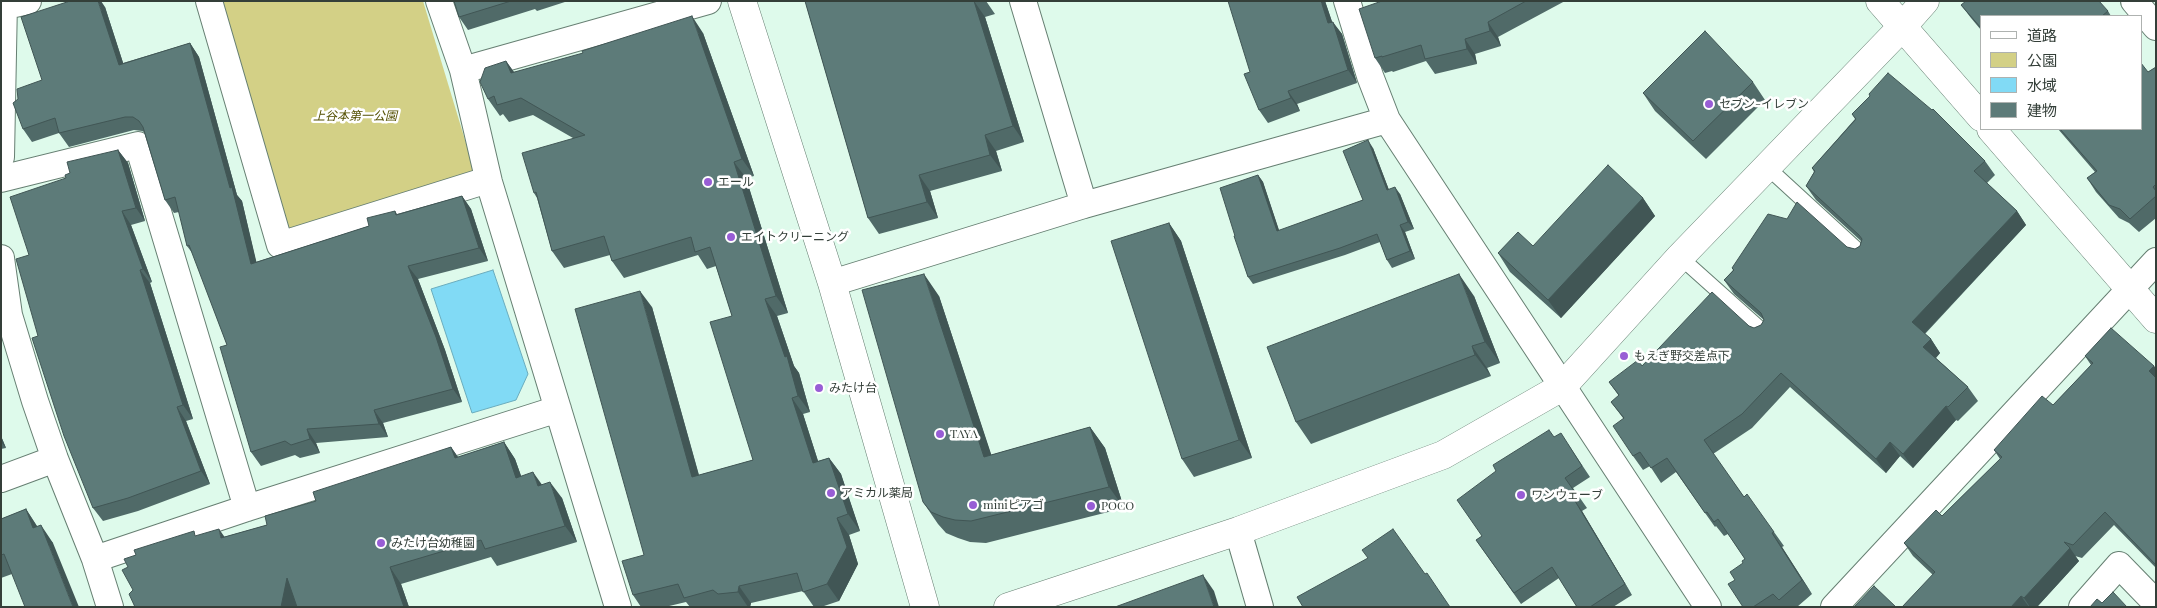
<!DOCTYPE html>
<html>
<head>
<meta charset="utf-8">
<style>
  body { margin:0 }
  #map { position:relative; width:2157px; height:608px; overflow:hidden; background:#defaeb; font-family:"Playfair Display","Noto Sans JP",serif }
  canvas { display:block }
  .frame { position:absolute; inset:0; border:2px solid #343f39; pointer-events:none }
  .legend { position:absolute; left:1980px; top:15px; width:162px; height:115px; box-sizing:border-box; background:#fff; border:1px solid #aeb2b0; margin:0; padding:6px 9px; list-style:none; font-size:15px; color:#343f39 }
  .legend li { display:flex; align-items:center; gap:10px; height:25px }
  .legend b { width:25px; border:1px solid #aeb2b0 }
</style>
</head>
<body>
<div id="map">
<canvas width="2157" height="608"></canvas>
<div class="frame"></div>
<ul class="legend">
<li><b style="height:6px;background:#fff"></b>道路</li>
<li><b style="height:14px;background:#d3d086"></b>公園</li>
<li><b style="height:14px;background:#81daf5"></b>水域</li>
<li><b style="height:14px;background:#5d7b79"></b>建物</li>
</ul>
</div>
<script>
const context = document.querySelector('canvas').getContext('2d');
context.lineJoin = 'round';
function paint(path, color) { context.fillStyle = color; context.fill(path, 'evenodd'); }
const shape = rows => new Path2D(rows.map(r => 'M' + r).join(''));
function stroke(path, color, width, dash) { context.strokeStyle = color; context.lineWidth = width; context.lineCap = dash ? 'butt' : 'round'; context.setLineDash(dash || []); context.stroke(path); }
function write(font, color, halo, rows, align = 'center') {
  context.font = font + ' "Playfair Display","Noto Sans JP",serif'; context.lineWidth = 5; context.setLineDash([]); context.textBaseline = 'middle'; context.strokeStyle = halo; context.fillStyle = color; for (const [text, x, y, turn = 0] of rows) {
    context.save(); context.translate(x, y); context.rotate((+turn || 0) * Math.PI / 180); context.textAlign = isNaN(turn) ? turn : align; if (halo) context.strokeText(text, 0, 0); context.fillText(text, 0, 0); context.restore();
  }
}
paint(shape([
  [218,1,423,1,478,183,290,242]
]), '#d3d086');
const water = shape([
  [493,270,528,374,516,400,472,413,431,289,493,270]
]);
paint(water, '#81daf5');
stroke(water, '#6aacbd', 1);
const service = shape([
  [1767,167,1863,255],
  [1680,257,1765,333]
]);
const minor = shape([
  [209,1,280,245,478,183,489,182],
  [439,1,463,70,489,182,618,607],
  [1023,1,1084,205],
  [1347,1,1370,76,1387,120,1708,607],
  [2134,1,2156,27],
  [1,7,28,1],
  [463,70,708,1],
  [1,157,4,1],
  [1,179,138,145,247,508],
  [1,258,9,315,35,401,55,459,95,559,110,607],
  [832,283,1084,205,1387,120],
  [1,479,55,459],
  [1238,531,1260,607],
  [95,559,247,508,558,409],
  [1834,607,2156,261],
  [2082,607,2119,565,2156,603]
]);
const tertiary = shape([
  [742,1,832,283,925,607],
  [1880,1,1981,117],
  [1991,129,2156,319],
  [1008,607,1238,531,1443,455,1562,387,1680,257,1902,27,1925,1]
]);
stroke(service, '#667f72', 16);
stroke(minor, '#667f72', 28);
stroke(tertiary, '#667f72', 29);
stroke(service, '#fff', 14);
stroke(minor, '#fff', 26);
stroke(tertiary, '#fff', 28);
paint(shape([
  [454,1,568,1,537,11,535,9,468,30,459,17],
  [805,1,986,1,995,14,985,17,1024,142,996,151,1002,171,930,191,938,218,879,234,868,218],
  [1325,1,1332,22,1342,34,1357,83,1297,104,1300,111,1268,123,1259,110,1250,72],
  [1382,1,1565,1,1498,37,1501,46,1475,54,1477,64,1435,74,1426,61,1393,72,1392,71,1385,73,1375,58],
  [1961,5,2108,11,2111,16,1981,16,1981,30,1971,18],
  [105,7,123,63,190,43,199,57,237,195,242,201,256,262,369,226,395,211,397,214,462,196,471,209,488,261,418,279,445,350,462,402,383,423,388,437,316,443,320,453,300,458,295,455,261,466,251,452,227,345,193,254,187,246,179,212,174,213,165,200,144,132,142,131,134,130,69,147,59,133,32,142,23,129,42,80],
  [703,33,754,176,746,178,788,313,777,316,794,366,799,373,810,412,803,414,818,461,829,458,841,474,860,531,849,535,858,564,839,601,821,607,814,607,803,591,751,603,750,607,690,607,686,602,665,607,641,607,633,595,644,555,652,307,699,475,753,460,732,316,716,266,707,269,698,255,624,278,612,261,610,255,564,268,552,251,537,198,534,193,573,138,533,115,509,122,503,114,500,116,488,99,506,61,514,72],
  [2156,67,2156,218,2139,232,2129,223,2119,218,2096,192,2087,178,2095,172,2058,129,2141,129,2148,72],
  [1753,82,1765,100,1706,159,1655,111,1643,93],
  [1869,94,1985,161,1995,175,1987,183,2017,211,2026,225,1925,334,1931,339,1940,353,1936,358,1968,387,1978,401,1958,421,1956,420,1913,468,1900,456,1886,473,1790,387,1752,428,1713,454,1744,497,1774,532,1784,546,1782,547,1812,594,1797,607,1743,607,1735,580,1745,559,1728,534,1724,536,1716,526,1715,527,1676,472,1661,483,1650,466,1643,470,1633,456,1623,418,1611,402,1619,396,1609,382,1642,366,1749,326,1754,328,1761,325,1764,320,1734,294,1724,280,1733,270,1732,268,1847,247,1855,249,1860,246,1861,241,1816,200,1806,186,1814,172,1812,168,1855,119,1852,114,1870,96],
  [1373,148,1389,190,1400,194,1414,229,1405,232,1415,259,1392,268,1387,260,1380,242,1345,255,1253,284,1248,277,1235,236,1258,175,1263,182,1279,231,1363,200],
  [118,150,128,163,145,221,131,225,152,282,150,283,193,419,186,421,210,484,138,511,103,521,93,508,38,336,29,255,66,178],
  [1643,198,1655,216,1561,318,1510,272,1498,253,1533,246],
  [1169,223,1181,241,1252,458,1194,477,1182,459],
  [939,296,991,455,1090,427,1105,448,1124,508,986,543,970,542,958,538,946,533,938,524,923,502],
  [1474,296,1500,363,1487,368,1491,376,1311,444,1296,422],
  [2085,356,2154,366,2156,369,2156,568,2114,525,2082,558,2075,556,2079,561,2037,607,1902,607,1933,575,1913,556,1904,543,1942,516,2000,459,1994,450,2053,405,2091,365],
  [1,436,6,448,1,449],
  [504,442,515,459,521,476,542,485,562,498,577,542,497,566,491,557,401,584,409,607,297,607,296,605,296,607,135,607,133,590,128,567,136,555,197,536,224,537,267,525,316,501,451,447,458,457],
  [1568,444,1590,477,1573,488,1587,508,1582,511,1632,595,1613,607,1577,607,1559,578,1521,604,1476,540,1482,536],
  [26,509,37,526,53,543,12,574,1,578,1,519]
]), '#506a68');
paint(shape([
  [98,1,101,1,105,7,128,78,119,65],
  [974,1,985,17,1024,142,1013,126],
  [1321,1,1325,1,1337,36,1328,23],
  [692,16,703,33,754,176,742,159],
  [1333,22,1342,34,1357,83,1348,70],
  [1488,22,1498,37,1501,46,1490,31],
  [1465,39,1475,54,1477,64,1467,49],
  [190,43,199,57,237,195,242,201,260,277,251,264],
  [506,61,518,78,511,73],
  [1288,91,1297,104,1300,111,1291,98],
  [985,135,996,151,1002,171,990,155],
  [1368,140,1373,148,1392,198,1387,190],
  [118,150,128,163,145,221,136,208],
  [734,162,746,178,788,313,776,296],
  [919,175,930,191,938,218,927,202],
  [1258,175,1263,182,1282,239,1277,231],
  [1395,187,1400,194,1414,229,1408,222],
  [462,196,471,209,488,261,479,248],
  [1643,198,1655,216,1561,318,1548,300],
  [122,211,131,225,152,282,143,269],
  [2017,211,2026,225,1922,336,1912,322],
  [1169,223,1181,241,1252,458,1239,440],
  [1400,225,1405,232,1415,259,1410,251],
  [408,266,418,279,445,350,462,402,453,389],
  [140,270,150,283,193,419,183,405],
  [924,274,939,296,999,478,984,457],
  [1459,274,1474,296,1500,363,1485,342],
  [640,291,652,307,704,494,692,477],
  [765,299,777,316,794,366,799,373,810,412,798,396],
  [1931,339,1940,353,1933,361,1923,347],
  [1472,346,1487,368,1491,376,1475,355],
  [2154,366,2156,369,2156,380,2149,371],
  [792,398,803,414,824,480,813,463],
  [1946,406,1956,420,1913,468,1903,454],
  [177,407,186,421,210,484,201,471],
  [374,410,383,423,388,437,379,424],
  [1090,427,1105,448,1124,508,1109,487],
  [307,429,316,443,320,453,310,439],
  [1,436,6,448,1,442],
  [504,442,515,459,528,495,516,478],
  [1890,442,1900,456,1886,473,1876,459],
  [451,447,462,463,455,458],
  [829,458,841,474,860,531,848,514],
  [533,472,545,489,538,486],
  [550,482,562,498,577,542,565,526],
  [1575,501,1582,511,1632,595,1625,584],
  [26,509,38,528,33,528],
  [837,518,849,535,858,564,839,601,827,584],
  [41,525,53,543,79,607,73,607],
  [219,529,231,546,221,538],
  [1772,533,1782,547,1812,594,1802,580],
  [2070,548,2079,561,2037,607,2030,607,2024,598],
  [390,567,401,584,409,607,404,607],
  [1203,575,1214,591,1219,607,1214,607],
  [287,578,299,595,296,607,281,607],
  [739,586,751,603,750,607,748,607,738,592],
  [2021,596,2029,607,2011,607]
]), '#415655');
const building = shape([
  [70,1,98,1,119,65,190,43,230,188,232,187,251,264,369,226,367,218,395,211,396,215,462,196,479,248,408,266,436,337,453,389,374,410,379,424,307,429,310,439,291,445,285,441,251,452,220,347,227,345,189,245,187,246,175,197,165,200,143,127,139,121,133,117,125,117,59,133,55,118,23,129,13,103,18,99,17,89,42,80,21,17,70,1],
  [454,1,511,1,459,17,454,1],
  [805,1,974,1,1013,126,985,135,990,155,919,175,927,202,868,218,805,1],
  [1228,1,1321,1,1328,23,1333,22,1348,70,1288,91,1291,98,1259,110,1244,74,1250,72,1228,1],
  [1382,1,1526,1,1488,22,1490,31,1465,39,1467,49,1425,59,1421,45,1382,57,1382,56,1375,58,1359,9,1382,1],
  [1966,1,2099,1,2108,11,2102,16,1981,16,1981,28,1961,5,1966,1],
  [692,16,742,159,734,162,776,296,765,299,785,357,787,356,798,396,792,398,813,463,829,458,848,514,837,518,847,547,827,584,803,592,797,573,739,586,738,592,718,594,713,590,684,598,678,584,633,595,622,561,644,555,575,309,640,291,692,477,753,460,710,322,732,316,710,247,695,252,691,237,612,261,604,236,552,251,536,192,534,193,522,153,585,135,521,98,497,105,494,96,488,99,480,82,485,68,506,61,511,73,583,53,582,51,692,16],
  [1705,31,1753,82,1693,141,1643,93,1705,31],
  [2141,63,2148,72,2156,67,2156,184,2153,187,2156,191,2156,196,2130,219,2120,209,2109,205,2087,178,2097,171,2060,129,2141,129,2141,63],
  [1888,73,1932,110,1933,109,1985,161,1974,171,2017,211,1912,322,1931,339,1923,347,1968,387,1948,407,1946,406,1903,454,1890,442,1876,459,1781,373,1742,414,1704,440,1744,497,1747,494,1774,532,1772,533,1802,580,1779,600,1773,594,1753,607,1743,607,1728,584,1735,580,1730,572,1743,563,1742,561,1745,559,1718,519,1714,522,1707,512,1705,513,1667,458,1651,468,1640,452,1633,456,1613,426,1624,418,1611,402,1619,395,1609,382,1638,360,1642,366,1712,292,1749,326,1754,328,1761,325,1764,320,1761,313,1724,280,1734,270,1732,268,1768,214,1787,219,1797,202,1847,247,1855,249,1860,246,1862,239,1859,235,1806,186,1815,171,1812,168,1856,119,1852,114,1870,96,1869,94,1888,73],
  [1368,140,1387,190,1395,187,1408,222,1400,225,1410,251,1387,260,1377,234,1340,248,1248,277,1234,236,1235,236,1220,188,1258,175,1277,231,1363,200,1343,151,1368,140],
  [118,150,136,208,122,211,143,269,140,270,183,405,177,407,201,471,128,498,93,508,64,436,32,338,38,336,16,259,29,255,10,197,66,178,65,175,70,173,67,162,118,150],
  [1608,165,1643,198,1548,300,1498,253,1518,232,1533,246,1608,165],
  [1169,223,1239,440,1182,459,1111,241,1169,223],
  [924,274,984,457,1090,427,1109,487,971,521,955,520,943,517,931,512,923,502,862,290,924,274],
  [1459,274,1485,342,1472,346,1475,355,1296,422,1267,347,1459,274],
  [2111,328,2154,366,2149,371,2156,378,2156,565,2105,512,2073,545,2064,542,2070,548,2024,598,2021,596,2011,607,1902,607,1935,572,1904,543,1936,510,1942,516,2002,457,1994,450,2042,396,2053,405,2093,363,2085,356,2111,328],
  [1549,430,1554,437,1561,433,1582,466,1565,478,1579,498,1575,501,1625,584,1590,607,1577,607,1552,567,1514,593,1476,540,1482,536,1457,500,1496,471,1493,465,1549,430],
  [504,442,516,478,533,472,538,486,550,482,565,526,485,549,481,540,390,567,404,607,297,607,287,578,281,607,135,607,129,594,133,590,122,570,128,567,124,559,136,555,134,550,194,531,195,536,219,529,221,538,267,525,265,516,316,501,313,492,451,447,455,458,504,442],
  [26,509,33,528,41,525,73,607,25,607,4,554,1,555,1,519,26,509],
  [1393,529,1425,574,1427,573,1450,607,1303,607,1297,597,1368,558,1362,550,1393,529],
  [1203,575,1214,607,1115,607,1203,575],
  [1874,586,1896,607,1854,607,1874,586],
  [2113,592,2127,607,2090,607,2097,599,2102,603,2113,592]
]);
paint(building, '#5d7b79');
stroke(building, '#415655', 1);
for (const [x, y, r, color] of [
  [1709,104,5,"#985dd5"],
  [708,182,5,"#985dd5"],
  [731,237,5,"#985dd5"],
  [1624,356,5,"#985dd5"],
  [819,388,5,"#985dd5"],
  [940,434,5,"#985dd5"],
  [831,493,5,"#985dd5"],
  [1521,495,5,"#985dd5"],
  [973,505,5,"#985dd5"],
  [1091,506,5,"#985dd5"],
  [381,543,5,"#985dd5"]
]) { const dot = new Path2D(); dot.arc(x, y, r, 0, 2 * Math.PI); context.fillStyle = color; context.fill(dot); stroke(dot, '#fff', 2); }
write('12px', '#343f39', '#fff', [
  ["セブン-イレブン",1719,104],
  ["エール",718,182],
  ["エイトクリーニング",741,237],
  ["もえぎ野交差点下",1634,356],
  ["みたけ台",829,388],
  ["TAYA",950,434],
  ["アミカル薬局",841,493],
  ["ワンウェーブ",1531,495],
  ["miniピアゴ",983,505],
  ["POCO",1101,506],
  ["みたけ台幼稚園",391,543]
], 'left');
write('italic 12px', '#545003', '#fff', [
  ["上谷本第一公園",355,116]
]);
</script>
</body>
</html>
